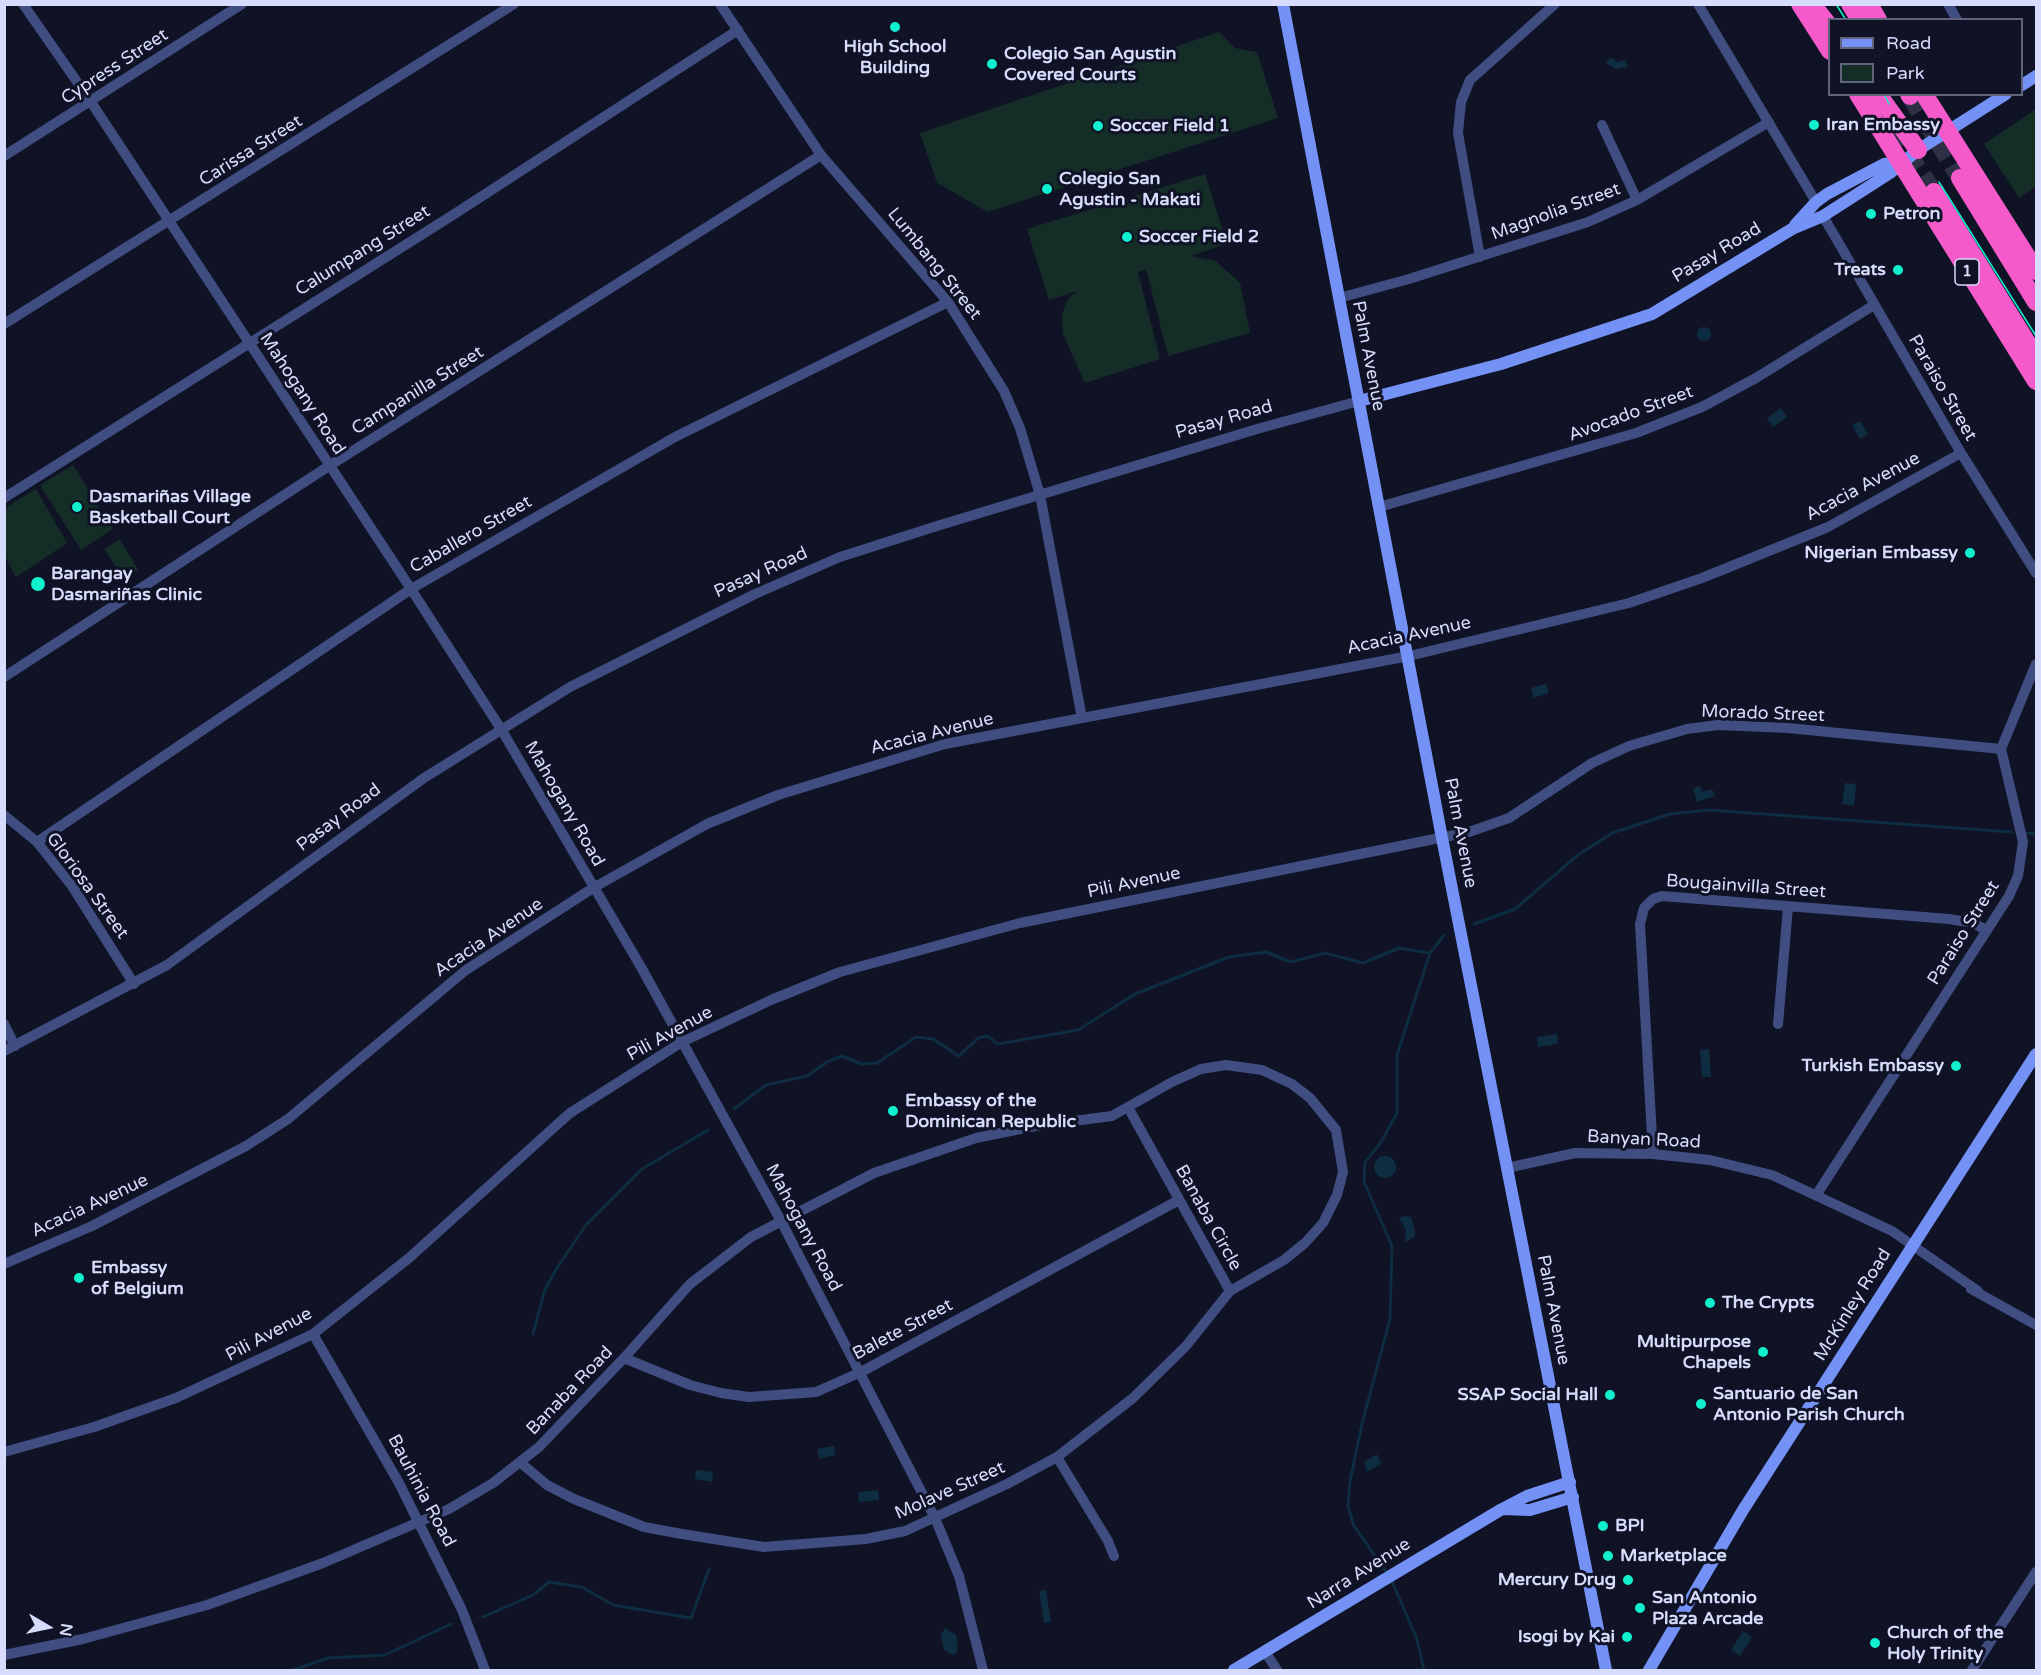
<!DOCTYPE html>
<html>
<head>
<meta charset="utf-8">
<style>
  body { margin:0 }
  #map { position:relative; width:2041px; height:1675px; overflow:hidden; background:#101225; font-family:"Varela Round",sans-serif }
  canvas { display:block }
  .frame { position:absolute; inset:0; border:6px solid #d7dcfc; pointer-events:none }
  .legend { position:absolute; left:1828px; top:18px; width:195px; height:78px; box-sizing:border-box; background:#101225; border:2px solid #60637b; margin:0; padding:8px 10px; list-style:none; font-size:18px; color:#d7dcfc }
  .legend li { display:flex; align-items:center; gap:12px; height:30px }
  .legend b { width:30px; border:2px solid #60637b }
  .north { position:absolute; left:18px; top:1597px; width:60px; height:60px; -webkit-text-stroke:4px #101225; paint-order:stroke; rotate:99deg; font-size:16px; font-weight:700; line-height:24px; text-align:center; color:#d7dcfc }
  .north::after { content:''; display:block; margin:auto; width:21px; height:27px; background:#d7dcfc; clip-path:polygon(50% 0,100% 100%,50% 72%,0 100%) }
</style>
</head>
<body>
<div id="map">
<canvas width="2041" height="1675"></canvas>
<div class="frame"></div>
<ul class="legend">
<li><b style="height:8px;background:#7491f6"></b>Road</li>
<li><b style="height:16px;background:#142e27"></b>Park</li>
</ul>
<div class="north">N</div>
</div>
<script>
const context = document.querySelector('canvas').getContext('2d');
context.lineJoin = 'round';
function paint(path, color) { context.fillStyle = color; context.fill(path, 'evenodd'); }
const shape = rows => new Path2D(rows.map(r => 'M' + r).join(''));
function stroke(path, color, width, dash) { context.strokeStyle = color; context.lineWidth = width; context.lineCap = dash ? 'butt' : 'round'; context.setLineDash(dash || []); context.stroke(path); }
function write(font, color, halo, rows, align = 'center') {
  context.font = font + ' "Varela Round",sans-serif'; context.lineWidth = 6; context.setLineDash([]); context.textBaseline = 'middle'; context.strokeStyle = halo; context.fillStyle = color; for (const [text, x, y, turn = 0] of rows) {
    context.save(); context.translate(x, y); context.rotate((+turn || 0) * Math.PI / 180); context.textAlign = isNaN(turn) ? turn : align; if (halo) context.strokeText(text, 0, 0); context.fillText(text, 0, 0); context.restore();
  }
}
paint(shape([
  [1219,32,1235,48,1257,52,1278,118,988,212,937,183,920,133],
  [2036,109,2036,186,2019,198,1984,144],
  [1205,174,1227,244,1190,256,1216,261,1240,283,1250,333,1168,356,1146,269,1138,272,1160,359,1085,383,1063,334,1062,314,1068,299,1077,291,1049,300,1027,229],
  [73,465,113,529,81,550,40,485],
  [36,489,67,543,16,577,5,556,5,508],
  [120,539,138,570,124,579,104,549]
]), '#142e27');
paint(shape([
  [1611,57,1617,62,1625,60,1628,67,1616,69,1606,63],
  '1697 334a7 7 0 1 1 14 0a7 7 0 1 1-14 0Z',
  [1781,408,1787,417,1773,427,1767,418],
  [1860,421,1868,434,1860,439,1852,425],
  [1546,684,1549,693,1533,698,1531,688],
  [1845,783,1856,784,1854,806,1842,804],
  [1700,786,1702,792,1712,789,1715,796,1697,802,1693,788],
  [1557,1034,1558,1044,1538,1047,1537,1037],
  [1709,1049,1711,1077,1702,1077,1700,1050],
  '1374 1167a11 11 0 1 1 22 0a11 11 0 1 1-22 0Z',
  [1405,1216,1411,1217,1415,1231,1415,1237,1405,1242,1406,1230,1399,1218],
  [834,1446,836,1455,819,1459,817,1449],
  [1377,1454,1381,1464,1367,1472,1364,1462],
  [696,1470,713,1472,712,1482,695,1479],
  [878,1490,879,1500,859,1502,858,1492],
  [1046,1590,1051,1622,1044,1623,1039,1591],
  [945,1628,956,1635,958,1650,956,1654,952,1655,944,1650,941,1635],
  [1743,1631,1752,1637,1740,1656,1731,1650]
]), '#0e2d41');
stroke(shape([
  [2025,833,2036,834],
  [1474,924,1515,909,1578,855,1612,833,1670,814,1709,810,2011,832],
  [734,1109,766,1085,807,1076,827,1062,842,1056,861,1064,877,1063,916,1037,933,1039,959,1056,978,1038,987,1036,998,1044,1078,1030,1135,994,1229,957,1267,952,1290,962,1325,953,1363,963,1399,948,1430,953],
  [533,1334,544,1292,555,1271,586,1225,642,1169,708,1130],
  [1387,1573,1354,1526,1348,1506,1350,1481,1362,1424,1390,1319,1392,1246,1364,1182,1365,1162,1381,1142,1397,1113,1397,1055,1430,953,1444,935],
  [1391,1579,1417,1639,1424,1670],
  [483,1617,533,1595,549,1582,582,1587,613,1605,691,1618,709,1569],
  [293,1670,328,1658,385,1655,451,1624]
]), '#0e2d41', 3);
stroke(shape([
  [1910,96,1960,178],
  [1877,109,1934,192]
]), '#2e3045', 18, [18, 9]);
stroke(shape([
  [23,4,91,102,411,589,501,729,641,967,781,1221,935,1518,959,1576,983,1670],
  [720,4,821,155,948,302,1004,391,1020,428,1040,495,1082,718],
  [1698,4,1816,202],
  [1948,4,1957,20],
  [1602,125,1637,200],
  [4,156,242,4],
  [1823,216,1961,453,2036,573],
  [1480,257,1458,133,1461,102,1470,80,1555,4],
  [1339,298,1409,279,1588,222,1637,200,1769,122],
  [4,324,514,4],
  [4,498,456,213,738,30],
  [1379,507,1636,433,1702,407,1756,378,1874,305],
  [4,677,329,466,821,155],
  [4,815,37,842,72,886,134,984],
  [37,842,411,589,675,437,948,302],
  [4,1024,15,1046],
  [1778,1024,1788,907],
  [4,1051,167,965,424,778,570,687,755,594,840,557,937,526,1257,429,1359,401],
  [1129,1109,1230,1291],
  [1653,1154,1640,924,1644,908,1653,899,1662,896,1949,919,1973,923,1986,930],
  [1507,1168,1575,1153,1653,1154,1710,1160,1772,1175,1892,1231,1978,1291],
  [1817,1194,2009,896,2018,876,2023,842,2001,749,2036,664],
  [4,1264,92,1226,246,1146,288,1119,466,970,593,888,707,824,778,795,945,744,1409,656,1629,603,1702,578,1828,527,1961,453],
  [1971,1289,2036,1325],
  [313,1334,399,1483,462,1610,485,1670],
  [624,1358,690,1385,721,1393,749,1397,816,1392,861,1372,1179,1200],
  [4,1452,94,1427,176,1398,313,1334,409,1258,570,1113,682,1042,771,1000,840,972,1020,923,1469,832,1509,818,1592,763,1629,746,1687,729,1718,725,1788,728,2001,749],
  [1057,1457,1108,1541,1114,1556],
  [1266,1653,1277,1670],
  [4,1655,83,1639,207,1605,323,1563,449,1509,493,1483,539,1447,624,1358,690,1284,751,1237,874,1173,976,1138,1035,1126,1112,1116,1172,1082,1201,1069,1226,1065,1262,1070,1292,1084,1310,1098,1336,1130,1343,1172,1337,1195,1323,1223,1305,1243,1284,1260,1230,1291,1186,1346,1133,1398,1057,1457,1007,1484,905,1531,866,1539,764,1547,682,1534,644,1527,574,1499,547,1485,521,1463],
  [1972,1670,2036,1572]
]), '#3f4d80', 10);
stroke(shape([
  [1283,4,1442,838,1606,1670],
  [2022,85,2036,76],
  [1795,225,1816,202,1827,194,1884,164,1900,162],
  [1359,401,1501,364,1652,314,1792,229,1823,216,1890,173,1918,150,2006,94],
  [1503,1509,1530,1510,1573,1497],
  [1234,1670,1502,1509,1527,1496,1570,1482],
  [1649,1670,1743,1510,2036,1054]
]), '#7491f6', 12);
stroke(shape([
  [1800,4,1830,51],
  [1812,4,1830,27],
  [1850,4,1860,20],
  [1869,4,1878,20],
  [1858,94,2036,381],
  [1878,94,1918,150],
  [1909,94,1910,96],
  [1924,94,2036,271],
  [1960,178,2036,302],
  [1934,192,2036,357]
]), '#f45aca', 18);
stroke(shape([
  [1836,4,1846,20],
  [1884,94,1889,104],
  [1939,182,2036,336]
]), '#10efce', 1.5);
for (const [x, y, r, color] of [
  [895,27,6,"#10efce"],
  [992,64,6,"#10efce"],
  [1814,125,6,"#10efce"],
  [1098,126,6,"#10efce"],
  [1047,189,6,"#10efce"],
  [1871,214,6,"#10efce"],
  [1127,237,6,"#10efce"],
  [1898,270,6,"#10efce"],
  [77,507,6,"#10efce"],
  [1970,553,6,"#10efce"],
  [38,584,8,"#10efce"],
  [1956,1066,6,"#10efce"],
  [893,1111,6,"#10efce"],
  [79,1278,6,"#10efce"],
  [1710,1303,6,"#10efce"],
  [1763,1352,6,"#10efce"],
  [1610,1395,6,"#10efce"],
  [1701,1404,6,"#10efce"],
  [1603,1526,6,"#10efce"],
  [1608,1556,6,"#10efce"],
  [1628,1580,6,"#10efce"],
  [1640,1608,6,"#10efce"],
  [1627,1637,6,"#10efce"],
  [1875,1643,6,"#10efce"]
]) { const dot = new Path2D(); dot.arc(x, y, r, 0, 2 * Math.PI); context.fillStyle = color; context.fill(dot); stroke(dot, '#101225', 2); }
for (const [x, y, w] of [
  [1967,272,24]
]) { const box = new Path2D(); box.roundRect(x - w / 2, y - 13, w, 26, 4.5); context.fillStyle = '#101225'; context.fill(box); stroke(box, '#d7dcfc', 1.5); }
write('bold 16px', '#d7dcfc', null, [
  ["1",1967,272]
]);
write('bold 18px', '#d7dcfc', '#101225', [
  ["High School",895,47,"center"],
  ["Building",895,68,"center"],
  ["Colegio San Agustin",1004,54],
  ["Covered Courts",1004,75],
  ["Iran Embassy",1826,125],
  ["Soccer Field 1",1110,126],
  ["Colegio San",1059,179],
  ["Agustin - Makati",1059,200],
  ["Petron",1883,214],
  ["Soccer Field 2",1139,237],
  ["Treats",1886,270,"right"],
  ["Dasmariñas Village",89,497],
  ["Basketball Court",89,518],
  ["Nigerian Embassy",1958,553,"right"],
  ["Barangay",51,574],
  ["Dasmariñas Clinic",51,595],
  ["Turkish Embassy",1944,1066,"right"],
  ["Embassy of the",905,1101],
  ["Dominican Republic",905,1122],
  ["Embassy",91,1268],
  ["of Belgium",91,1289],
  ["The Crypts",1722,1303],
  ["Multipurpose",1751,1342,"right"],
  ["Chapels",1751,1363,"right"],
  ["Santuario de San",1713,1394],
  ["Antonio Parish Church",1713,1415],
  ["SSAP Social Hall",1598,1395,"right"],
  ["BPI",1615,1526],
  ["Marketplace",1620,1556],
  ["Mercury Drug",1616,1580,"right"],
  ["San Antonio",1652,1598],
  ["Plaza Arcade",1652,1619],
  ["Church of the",1887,1633],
  ["Holy Trinity",1887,1654],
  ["Isogi by Kai",1615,1637,"right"]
], 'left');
write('18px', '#d7dcfc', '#101225', [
  ["Cypress Street",115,67,-33],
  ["Carissa Street",251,151,-32],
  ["Magnolia Street",1556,212,-20],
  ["Calumpang Street",363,251,-32],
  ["Pasay Road",1717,253,-31],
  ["Lumbang Street",934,264,51],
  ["Palm Avenue",1368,356,79],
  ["Paraiso Street",1942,388,60],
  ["Campanilla Street",418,391,-32],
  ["Mahogany Road",302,394,57],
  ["Avocado Street",1631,414,-20],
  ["Pasay Road",1224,420,-16],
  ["Acacia Avenue",1863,487,-28],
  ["Caballero Street",471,535,-30],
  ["Pasay Road",761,573,-24],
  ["Acacia Avenue",1409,636,-12],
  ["Morado Street",1763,714,2],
  ["Acacia Avenue",932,734,-14],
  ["Mahogany Road",564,804,60],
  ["Pasay Road",339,818,-37],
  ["Palm Avenue",1460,833,79],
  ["Pili Avenue",1134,883,-12],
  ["Gloriosa Street",87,886,54],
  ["Bougainvilla Street",1746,887,4],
  ["Paraiso Street",1964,933,-58],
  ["Acacia Avenue",489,938,-34],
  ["Pili Avenue",670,1034,-29],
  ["Banyan Road",1644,1140,3],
  ["Acacia Avenue",90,1206,-25],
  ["Banaba Circle",1208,1218,61],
  ["Mahogany Road",803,1228,62],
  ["McKinley Road",1853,1305,-58],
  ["Palm Avenue",1553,1310,79],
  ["Balete Street",903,1330,-28],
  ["Pili Avenue",269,1335,-28],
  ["Banaba Road",570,1391,-46],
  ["Bauhinia Road",421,1491,62],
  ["Molave Street",950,1491,-24],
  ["Narra Avenue",1359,1574,-32]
]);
</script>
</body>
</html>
